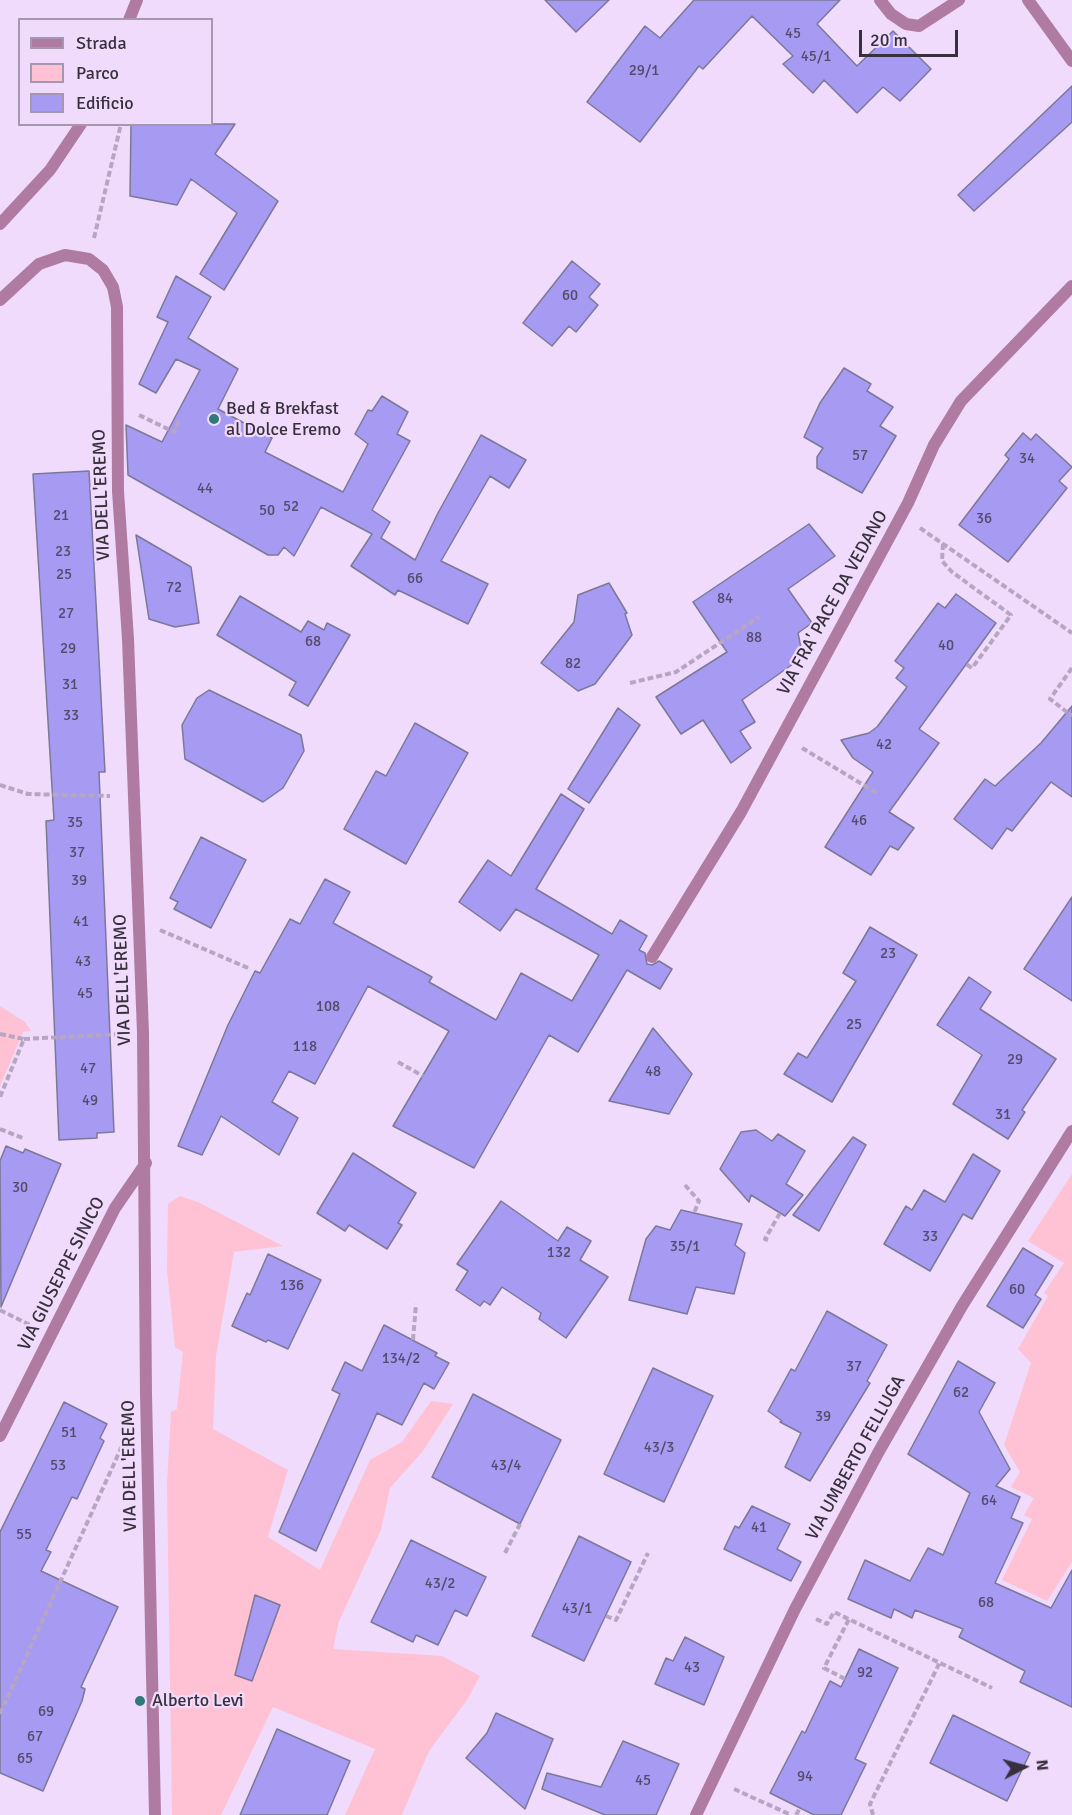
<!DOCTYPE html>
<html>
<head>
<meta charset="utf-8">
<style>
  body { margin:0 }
  #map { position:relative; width:1072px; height:1815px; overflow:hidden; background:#f0dbfc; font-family:Signika,sans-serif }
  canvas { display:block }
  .legend { position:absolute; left:18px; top:18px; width:195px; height:108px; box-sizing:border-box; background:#f0dbfc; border:2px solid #a697b0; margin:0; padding:8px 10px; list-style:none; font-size:18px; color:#38303d }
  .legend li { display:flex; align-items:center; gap:12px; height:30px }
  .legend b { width:30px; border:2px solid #a697b0 }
  .north { position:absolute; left:994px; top:1737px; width:60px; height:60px; -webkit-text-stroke:4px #f0dbfc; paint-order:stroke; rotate:84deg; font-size:16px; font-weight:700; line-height:24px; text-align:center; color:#38303d }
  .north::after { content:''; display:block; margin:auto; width:21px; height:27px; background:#38303d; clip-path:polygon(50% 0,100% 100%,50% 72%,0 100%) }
  .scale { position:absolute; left:859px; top:30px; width:99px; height:27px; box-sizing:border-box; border:3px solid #38303d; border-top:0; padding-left:8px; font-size:18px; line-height:21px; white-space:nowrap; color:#38303d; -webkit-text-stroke:4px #f0dbfc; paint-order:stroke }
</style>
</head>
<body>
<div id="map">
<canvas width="1072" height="1815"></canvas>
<ul class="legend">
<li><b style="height:8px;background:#b07ba3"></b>Strada</li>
<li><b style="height:16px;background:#fec2d4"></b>Parco</li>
<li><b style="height:16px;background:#a79af3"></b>Edificio</li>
</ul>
<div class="north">N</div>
<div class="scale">20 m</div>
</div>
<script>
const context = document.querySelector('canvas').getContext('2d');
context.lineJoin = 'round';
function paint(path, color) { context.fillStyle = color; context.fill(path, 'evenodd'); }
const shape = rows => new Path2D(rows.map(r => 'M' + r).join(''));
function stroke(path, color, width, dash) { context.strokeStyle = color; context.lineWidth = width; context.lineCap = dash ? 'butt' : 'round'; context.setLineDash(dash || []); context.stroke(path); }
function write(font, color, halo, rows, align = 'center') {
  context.font = font + ' Signika,sans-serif'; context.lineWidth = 4.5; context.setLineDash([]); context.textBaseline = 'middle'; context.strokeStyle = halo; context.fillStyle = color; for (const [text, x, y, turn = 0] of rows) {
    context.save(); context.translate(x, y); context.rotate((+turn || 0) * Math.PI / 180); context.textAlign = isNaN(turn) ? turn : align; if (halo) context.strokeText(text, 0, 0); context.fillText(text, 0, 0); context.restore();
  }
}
paint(shape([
  [0,1006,25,1022,31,1031,23,1032,0,1086],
  [1072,1174,1072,1562,1047,1601,1002,1580,1032,1519,1024,1515,1034,1498,1011,1487,1020,1472,1004,1445,1031,1363,1018,1349,1048,1296,1044,1293,1064,1263,1028,1241],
  [180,1196,198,1202,283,1246,234,1252,216,1356,213,1429,288,1470,268,1537,320,1570,370,1460,402,1442,431,1401,453,1404,423,1451,390,1488,381,1530,339,1621,333,1649,442,1656,480,1676,467,1700,429,1751,402,1815,345,1815,375,1749,273,1707,221,1815,172,1815,167,1484,171,1412,177,1409,183,1352,175,1347,167,1270,168,1204]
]), '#fec2d4');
const building = shape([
  [545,0,609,0,576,32,545,0],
  [694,0,840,0,817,24,857,66,893,31,931,69,900,101,883,87,857,113,824,80,813,93,783,64,793,56,752,16,703,69,699,66,640,142,587,102,645,26,660,38,694,0],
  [1072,86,1072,122,974,211,958,195,1072,86],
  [131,124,235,124,215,154,278,201,224,290,200,274,237,213,191,179,177,205,130,196,131,124],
  [572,261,600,284,589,297,598,305,576,332,569,326,552,346,523,323,572,261],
  [176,276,211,297,188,338,238,369,218,409,272,438,265,452,343,492,368,444,355,434,368,410,372,411,382,396,408,412,397,434,410,441,372,510,390,522,381,538,415,560,438,513,481,435,526,460,509,488,490,476,441,561,488,584,468,624,398,590,395,595,351,566,372,534,321,507,294,556,284,547,278,555,268,555,128,475,126,425,162,442,200,370,176,359,156,393,139,384,168,322,157,317,176,276],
  [844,368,871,384,867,391,893,407,880,426,896,436,862,493,817,468,817,457,823,448,804,437,820,403,844,368],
  [1023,433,1031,440,1036,434,1072,467,1059,481,1067,488,1008,562,959,525,1009,459,1005,455,1023,433],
  [89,471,105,772,99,772,114,1132,97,1133,97,1138,59,1140,46,821,54,820,33,474,89,471],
  [809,524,835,556,788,589,812,623,798,633,803,657,742,700,755,722,740,731,751,748,731,763,703,720,681,734,656,697,727,652,693,602,809,524],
  [136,535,191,567,199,623,175,627,149,619,136,535],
  [609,583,627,613,625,614,632,635,595,684,578,691,541,663,574,622,578,595,609,583],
  [956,594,996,623,919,729,939,743,889,812,914,828,898,850,890,846,871,875,825,847,873,772,853,758,841,740,869,733,877,727,907,687,896,678,904,668,895,661,938,603,945,608,956,594],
  [240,596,301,632,308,621,324,630,327,623,350,635,308,706,289,695,296,682,217,635,240,596],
  [209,690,301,735,304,751,283,788,263,802,185,759,182,725,197,698,209,690],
  [1072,706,1072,797,1051,782,1012,831,1007,828,992,849,954,819,985,779,995,786,1041,743,1072,706],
  [618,708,640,725,589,803,568,789,618,708],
  [415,723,468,753,406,864,344,829,376,771,386,776,415,723],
  [561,794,584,809,536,889,612,934,620,920,647,936,639,950,645,953,647,964,652,965,659,961,672,969,660,989,627,970,578,1052,549,1035,474,1168,393,1126,449,1031,368,986,315,1084,289,1071,272,1102,298,1118,279,1155,221,1116,202,1155,178,1146,228,1025,255,971,260,973,290,919,300,924,325,879,350,892,333,923,432,977,429,982,496,1020,521,973,572,1001,599,955,516,909,500,931,459,902,488,860,511,876,561,794],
  [201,837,246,860,211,928,174,909,178,902,170,898,201,837],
  [1072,897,1072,1001,1024,969,1072,897],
  [870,927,917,955,832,1102,784,1074,798,1053,807,1058,856,981,843,973,870,927],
  [969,977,991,992,980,1009,1056,1059,1022,1110,1025,1112,1008,1139,953,1104,982,1055,937,1025,969,977],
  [653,1028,692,1074,669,1114,609,1101,653,1028],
  [756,1130,772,1141,778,1134,805,1151,786,1184,803,1195,785,1216,751,1195,749,1202,720,1169,741,1132,756,1130],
  [853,1137,866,1145,819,1231,793,1215,853,1137],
  [6,1146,23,1153,25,1149,61,1164,1,1307,0,1161,6,1146],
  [353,1153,416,1193,398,1223,402,1225,387,1249,349,1225,345,1231,317,1213,353,1153],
  [973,1154,1000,1171,972,1219,963,1214,930,1271,884,1244,906,1206,912,1210,924,1190,945,1202,973,1154],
  [501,1201,558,1241,567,1227,591,1241,580,1260,608,1277,566,1338,539,1319,541,1313,502,1287,490,1305,484,1301,480,1306,456,1290,468,1271,457,1264,501,1201],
  [681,1210,742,1224,735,1245,745,1253,734,1294,696,1287,687,1314,629,1300,646,1239,656,1226,670,1230,681,1210],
  [1023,1248,1053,1266,1035,1295,1041,1299,1023,1328,987,1306,1023,1248],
  [268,1254,321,1280,288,1349,268,1340,266,1342,232,1326,247,1293,250,1295,268,1254],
  [827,1311,887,1345,867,1381,870,1383,810,1481,785,1467,801,1433,780,1422,782,1421,768,1411,791,1369,795,1371,827,1311],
  [384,1325,437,1353,435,1356,449,1363,434,1389,424,1383,402,1425,377,1413,316,1551,279,1532,340,1394,332,1390,345,1362,362,1371,384,1325],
  [958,1361,995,1383,979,1412,1010,1469,996,1486,1020,1497,1011,1518,1023,1523,995,1583,1051,1608,1072,1570,1072,1707,1020,1682,1025,1671,959,1637,963,1629,915,1610,912,1618,894,1609,891,1618,848,1599,865,1560,910,1581,928,1548,943,1555,970,1493,908,1454,958,1361],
  [653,1368,713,1396,664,1502,604,1474,653,1368],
  [473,1394,561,1440,520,1524,432,1477,473,1394],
  [64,1402,107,1424,100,1438,104,1441,77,1499,72,1497,46,1550,51,1552,41,1571,118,1607,81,1687,85,1689,82,1701,43,1791,0,1773,0,1532,64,1402],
  [752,1506,790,1524,777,1549,801,1562,791,1581,724,1549,735,1526,739,1528,752,1506],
  [579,1536,631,1562,584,1661,532,1636,579,1536],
  [411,1540,486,1577,467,1616,455,1610,438,1645,416,1635,413,1642,371,1622,411,1540],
  [255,1595,280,1605,252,1681,235,1675,255,1595],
  [685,1637,724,1657,704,1705,655,1684,666,1658,673,1661,685,1637],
  [859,1649,898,1668,855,1759,866,1764,841,1815,814,1815,770,1793,802,1731,805,1733,830,1681,841,1687,859,1649],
  [496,1713,553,1739,525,1809,466,1758,487,1733,496,1713],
  [953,1715,1030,1753,1007,1801,930,1763,953,1715],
  [277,1729,350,1761,327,1815,240,1815,277,1729],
  [623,1741,679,1764,656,1815,605,1815,542,1789,547,1773,601,1787,623,1741]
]);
paint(building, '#a79af3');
stroke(building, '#7b7898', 1.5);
stroke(shape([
  [94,238,121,124],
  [139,415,174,432,180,418],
  [920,528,1072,633],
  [943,544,942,561,952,572,1011,615,972,668,966,664],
  [1072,668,1050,699,1072,716],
  [630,683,676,672,759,617],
  [802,748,877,793],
  [0,785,28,794,110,796],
  [160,930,248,968],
  [0,1034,24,1039,0,1097],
  [24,1039,122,1034],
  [398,1062,423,1076],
  [0,1129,25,1139],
  [685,1185,699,1201,694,1213],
  [768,1240,765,1239,780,1213],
  [0,1310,32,1326],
  [413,1340,416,1304],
  [505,1553,520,1524],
  [606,1616,616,1620,648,1553],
  [816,1619,827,1624,834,1612,992,1688],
  [845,1679,824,1668,849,1619],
  [0,1714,123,1444],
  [734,1789,791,1815],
  [796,1815,800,1808],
  [873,1815,870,1804,940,1662]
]), '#b7a6c1', 4, [6, 3]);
stroke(shape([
  [880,0,891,14,906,24,919,26,959,0],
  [1028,0,1072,61],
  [129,20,137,0],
  [0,224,50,170,81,124],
  [0,300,39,264,65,255,89,259,103,270,113,287,117,307,118,491,128,639,143,1033,146,1394,155,1815],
  [652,957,741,812,908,503,934,445,961,401,1072,286],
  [0,1436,115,1208,146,1163],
  [696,1815,795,1609,878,1453,962,1306,1072,1131]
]), '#b07ba3', 12);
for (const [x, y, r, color] of [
  [214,419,6,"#2f797a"],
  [140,1701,6,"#2f797a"]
]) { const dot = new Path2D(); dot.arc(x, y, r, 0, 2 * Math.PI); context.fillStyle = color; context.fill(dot); stroke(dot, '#f0dbfc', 2); }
write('15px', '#544a6a', null, [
  ["45",793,34],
  ["45/1",816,57],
  ["29/1",644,71],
  ["60",570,296],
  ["57",860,456],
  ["34",1027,459],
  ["44",205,489],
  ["52",291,507],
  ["50",267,511],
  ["21",61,516],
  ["36",984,519],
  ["23",63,552],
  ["25",64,575],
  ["66",415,579],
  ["72",174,588],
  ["84",725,599],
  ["27",66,614],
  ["88",754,638],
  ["68",313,642],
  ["40",946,646],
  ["29",68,649],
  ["82",573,664],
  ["31",70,685],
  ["33",71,716],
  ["42",884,745],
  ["46",859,821],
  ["35",75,823],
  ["37",77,853],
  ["39",79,881],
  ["41",81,922],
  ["23",888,954],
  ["43",83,962],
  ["45",85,994],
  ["108",328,1007],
  ["25",854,1025],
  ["118",305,1047],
  ["29",1015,1060],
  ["47",88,1069],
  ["48",653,1072],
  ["49",90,1101],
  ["31",1003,1115],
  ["30",20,1188],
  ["33",930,1237],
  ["35/1",685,1247],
  ["132",559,1253],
  ["136",292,1286],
  ["60",1017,1290],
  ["134/2",401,1359],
  ["37",854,1367],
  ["62",961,1393],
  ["39",823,1417],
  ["51",69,1433],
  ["43/3",659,1448],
  ["53",58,1466],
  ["43/4",506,1466],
  ["64",989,1501],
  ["41",759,1528],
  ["55",24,1535],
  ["43/2",440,1584],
  ["68",986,1603],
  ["43/1",577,1609],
  ["43",692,1668],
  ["92",865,1673],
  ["69",46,1712],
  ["67",35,1737],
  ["65",25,1759],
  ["94",805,1777],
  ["45",643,1781]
]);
write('18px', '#38303d', '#f0dbfc', [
  ["Bed & Brekfast",226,409],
  ["al Dolce Eremo",226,430],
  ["Alberto Levi",152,1701]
], 'left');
write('18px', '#38303d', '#f0dbfc', [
  ["VIA DELL'EREMO",102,495,-92],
  ["VIA FRA' PACE DA VEDANO",833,603,-61],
  ["VIA DELL'EREMO",123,980,-92],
  ["VIA GIUSEPPE SINICO",62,1274,-63],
  ["VIA UMBERTO FELLUGA",856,1458,-61],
  ["VIA DELL'EREMO",130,1466,-91]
]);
</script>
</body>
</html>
